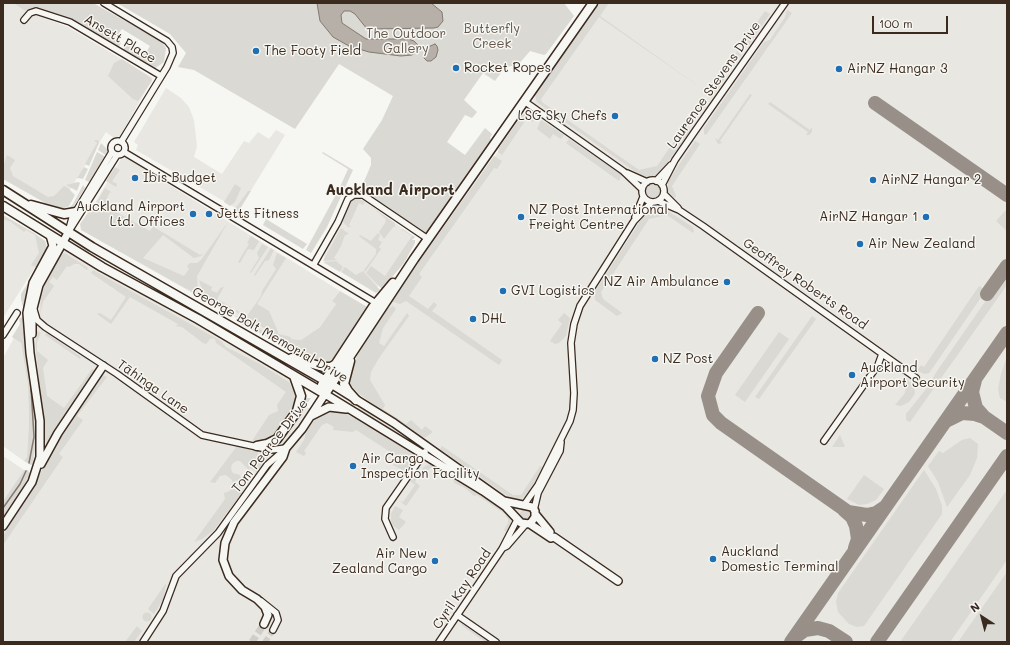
<!DOCTYPE html>
<html>
<head>
<meta charset="utf-8">
<style>
  body { margin:0 }
  #map { position:relative; width:1010px; height:645px; overflow:hidden; background:#f6f6f2; font-family:Mali,sans-serif }
  canvas { display:block }
  .frame { position:absolute; inset:0; border:4px solid #3b2a1e; pointer-events:none }
  .north { position:absolute; left:962px; top:597px; width:40px; height:40px; -webkit-text-stroke:3px #f6f6f2; paint-order:stroke; rotate:324deg; font-size:11px; font-weight:700; line-height:16px; text-align:center; color:#3b2a1e }
  .north::after { content:''; display:block; margin:auto; width:14px; height:18px; background:#3b2a1e; clip-path:polygon(50% 0,100% 100%,50% 72%,0 100%) }
  .scale { position:absolute; left:872px; top:16px; width:76px; height:18px; box-sizing:border-box; border:2px solid #3b2a1e; border-top:0; padding-left:5px; font-size:12px; line-height:14px; white-space:nowrap; color:#3b2a1e; -webkit-text-stroke:3px #f6f6f2; paint-order:stroke }
</style>
</head>
<body>
<div id="map">
<canvas width="1010" height="645"></canvas>
<div class="frame"></div>
<div class="north">N</div>
<div class="scale">100 m</div>
</div>
<script>
const context = document.querySelector('canvas').getContext('2d');
context.lineJoin = 'round';
function paint(path, color) { context.fillStyle = color; context.fill(path, 'evenodd'); }
const shape = rows => new Path2D(rows.map(r => 'M' + r).join(''));
function stroke(path, color, width, dash) { context.strokeStyle = color; context.lineWidth = width; context.lineCap = dash ? 'butt' : 'round'; context.setLineDash(dash || []); context.stroke(path); }
function write(font, color, halo, rows, align = 'center') {
  context.font = font + ' Mali,sans-serif'; context.lineWidth = 3; context.setLineDash([]); context.textBaseline = 'middle'; context.strokeStyle = halo; context.fillStyle = color; for (const [text, x, y, turn = 0] of rows) {
    context.save(); context.translate(x, y); context.rotate((+turn || 0) * Math.PI / 180); context.textAlign = isNaN(turn) ? turn : align; if (halo) context.strokeText(text, 0, 0); context.fillText(text, 0, 0); context.restore();
  }
}
paint(shape([
  [3,3,13,3,25,11,68,27,153,78,120,136,114,138,106,132,69,191,49,199,3,170],
  [599,3,1007,3,1007,642,3,642,3,533,49,465,50,440,31,329,30,313,57,246,290,378,295,384,298,401,318,414,338,409,351,416,365,398,359,394,349,383,357,356,391,301,498,152],
  [166,88,181,98,189,107,194,120,197,146,194,157,222,174,244,141,249,143,258,132,269,139,276,130,285,135,239,210,136,150,138,145,134,142],
  [126,158,340,291,332,301,336,304,320,327,301,340,288,339,284,345,99,240,89,213,121,159],
  [357,198,364,200,414,237,375,290,325,262,324,260,324,254,340,226,351,201],
  [3,218,34,233,45,241,47,248,3,318],
  [14,338,21,343,28,385,29,422,27,457,24,461,3,446,3,358],
  [3,456,24,470,3,501]
]), '#e8e7e2');
paint(shape([
  [13,3,93,3,161,41,166,48,164,62,154,69,123,51,126,44,145,54,150,46,122,29,116,37,121,43,118,48,66,18,35,8,25,11],
  [117,3,564,3,574,16,546,54,544,55,530,51,518,65,505,67,495,81,483,73,464,100,477,112,472,118,465,115,447,142,465,155,485,128,492,134,490,138,492,141,425,234,360,191,371,165,371,158,363,149,382,120,393,96,339,64,295,129,194,70,178,67,186,53,170,34],
  [599,3,609,3,600,16,707,92,599,17,541,99,542,102,639,170,657,166,682,130,680,128,683,123,687,125,690,131,659,174,652,178,646,178,640,175,538,103,536,100,535,95],
  [787,10,792,13,706,135,704,134,704,128,764,42,770,40,785,17],
  [765,11,770,14,749,45,745,46,739,42,740,40,743,42],
  [736,49,741,55,734,66,728,65,737,52],
  [122,59,151,78,152,81,138,101,133,99,108,76,114,63],
  [723,72,726,77,712,97,707,95],
  [750,94,752,95,720,141,722,143,718,144,715,138,718,140],
  [703,100,706,105,697,118,691,117],
  [770,102,810,130,812,127,812,132,809,135,806,135,808,132,768,104],
  [526,112,538,117,533,122,530,120,525,121,502,155,498,152,499,148,522,115],
  [541,120,564,135,561,139,553,134,550,139,537,129],
  [569,139,622,175,619,181,566,143],
  [94,140,98,140,99,143,89,166,85,164,97,143],
  [695,141,700,144,672,186,676,196,675,198,668,192,668,181],
  [101,143,108,150,107,156,98,150],
  [97,152,106,157,91,183,85,180],
  [323,152,353,170,327,227,311,253,306,250,340,187,348,169,322,153],
  [7,155,15,160,10,168,13,176,48,197,54,196,64,186,68,188,75,195,69,206,62,209,47,204,3,179,3,167],
  [494,156,502,161,497,169,494,168,419,274,422,277,409,296,428,309,434,302,437,305,432,311,502,360,499,365,406,301,400,304,391,301],
  [84,167,88,169,83,179,77,178],
  [115,167,120,170,112,181,117,184,116,187,106,181],
  [78,182,80,183,77,191,66,185],
  '646 191a7 7 0 1 1 14 0a7 7 0 1 1-14 0Z',
  [235,184,241,188,235,202,230,206,224,202],
  [83,185,85,188,74,206,69,211,66,211,73,204],
  [105,188,114,194,110,192,106,200,108,202,107,207,150,231,156,224,154,227,200,255,203,253,201,256,194,258,163,235,143,258,184,276,189,269,187,266,190,263,197,263,201,260,228,222,197,276,198,293,196,294,81,230,80,224,92,207,96,209,98,207,96,203],
  [248,191,251,191,238,212,235,209],
  [357,198,365,202,363,205,359,203,349,225,351,227,348,227,341,220,351,201],
  [660,206,693,227,694,231,693,233,667,215,649,219,601,292,603,299,622,313,617,316,595,300,594,293,646,212,651,208],
  [373,208,395,223,395,227,393,227,384,239,379,232,385,223,386,219],
  [1005,211,1007,211,1007,231,996,221],
  [3,215,34,233,45,241,47,248,36,267,31,265,39,253,35,235,26,230,24,232,11,222,3,219],
  [266,219,307,244,303,249,263,225],
  [341,228,349,234,345,235,341,246,334,258,337,260,323,261],
  [403,229,415,237,412,240,415,240,415,243,404,263,382,289,366,273,371,266,385,276,412,236,403,230,401,232],
  [378,233,380,235,378,240,382,242,379,247,381,249,365,272,364,270,376,254,376,249,359,236,360,235,371,241],
  [251,236,259,241,254,250,248,249,240,263,238,262,249,244,247,243],
  [262,244,268,247,251,273,250,272,259,258,257,253],
  [271,248,274,250,269,260,265,261,255,276,254,275],
  [65,253,88,268,87,270,79,264,74,264,69,267,67,266,57,280,53,277,49,282,54,286,43,302,40,315,41,298,45,285,61,255],
  [277,253,286,258,257,304,269,311,279,334,291,337,291,339,301,340,320,327,336,304,332,301,340,291,369,308,337,356,328,362,320,364,307,360,284,345,286,341,236,312,236,310,247,316,261,296,262,291,276,269,273,265],
  [336,261,343,267,340,272,323,262],
  [345,267,356,275,363,271,380,290,376,293,341,272],
  [36,270,28,291,24,310,21,300,21,294],
  [93,270,221,341,226,347,260,364,289,382,294,391,295,403,276,433,262,440,252,441,269,415,278,411,277,405,286,392,216,343,215,339,211,338,206,344,203,343,182,327,176,326,178,324,130,297,111,324,97,314,100,313,111,320,126,297,91,273],
  [1007,270,1007,285,910,422,906,420,906,414,931,383,935,374],
  [199,280,212,287,211,290,217,293,220,288,224,287,217,299,231,307,230,308,204,296],
  [979,286,986,290,934,366,929,373,925,374,917,371,921,365,924,367],
  [393,306,396,309,383,328,379,343,384,346,407,313,409,316,379,358,371,372,370,380,385,405,383,409,406,424,411,420,422,430,425,426,433,432,426,437,421,438,416,435,359,394,349,383,349,379,357,356,385,310],
  [564,313,570,318,566,336,559,343,555,344,550,341,562,324,558,320],
  [239,316,276,339,276,341,241,324,237,319],
  [812,316,816,319,759,399,755,397],
  [22,317,24,319,37,434,33,464,31,465,24,461,27,457,29,422,28,385,21,343,12,337,20,324,19,319],
  [35,321,37,325,36,330,41,333,37,342,37,351,48,360,43,368,47,396,64,408,92,369,97,372,86,383,76,398,75,402,46,449,36,352],
  [779,332,789,339,745,402,735,395],
  [47,333,81,357,80,359,45,335],
  [1007,357,1007,402,1000,398,998,389,1001,374],
  [100,374,107,377,77,416,83,420,59,454,63,457,3,545,3,536,35,484,61,431],
  [906,379,914,385,915,394,909,402,901,406,895,405,905,393,906,384,904,383],
  [334,392,346,397,375,415,373,417],
  [303,398,311,398,279,445,268,447],
  [338,409,408,448,414,458,407,470,402,470,393,465,398,457,356,430,353,432,333,430,334,427,327,423,322,425,304,451,306,453,304,456,296,452,304,440,306,432,319,414,328,410],
  [840,435,845,447,832,447],
  [970,438,978,444,977,458,970,475,947,507,938,482,928,466,939,451,943,453,962,440],
  [237,446,257,452,262,464,257,472,250,468,249,470,240,461,236,461,232,464,231,469,233,473,240,475,241,478,238,481,236,480,236,484,241,487,242,493,213,531,202,539,194,542,225,499,224,493,230,491,233,486,232,480,226,475,220,476,215,483,210,482],
  [442,446,513,495,521,495,540,466,543,467,528,494,521,499,513,500,440,449],
  [259,450,267,452,268,455,263,465],
  [430,464,503,510,509,517,511,523,506,532,504,530,508,523,508,519,505,514,477,495,474,496,465,488,454,483,454,481,432,467,423,474,419,472,425,466],
  [24,470,28,470,30,474,23,487,3,517,3,501],
  [924,470,936,489,942,506,942,514,864,626,857,627,849,624,838,612,836,602,838,593],
  [864,475,884,489,876,500,867,504,859,505,847,499],
  [413,478,417,478,415,482,420,486,406,506,399,500,403,502,415,485,410,481],
  [1007,490,1007,560,950,642,900,642],
  [395,506,403,510,399,517,406,522,399,530,392,525,391,521,391,514],
  '520 514a6 6 0 1 1 12 0a6 6 0 1 1-12 0Z',
  [1007,572,1007,642,958,642],
  [166,583,164,598,154,614,148,609],
  '142.5 617a4.5 4.5 0 1 1 9 0a4.5 4.5 0 1 1-9 0Z',
  [462,624,489,642,485,642,461,625],
  [137,626,142,631,134,642,125,642]
]), '#dad9d3');
const water = shape([
  [317,3,431,3,442,12,443,21,438,27,434,28,367,29,355,14,350,11,344,11,341,15,342,23,366,39,408,39,414,41,419,46,419,49,412,55,401,56,369,52,349,46,333,37,320,21,317,3],
  [435,44,437,46,438,50,436,57,431,61,427,61,424,58,426,51,428,47,435,44]
]);
paint(water, '#b6b0a9');
stroke(water, '#857a71', 1);
stroke(shape([
  [29,463,34,437,31,388],
  [3,508,20,484,26,471]
]), '#857a71', 1.5);
stroke(shape([
  [875,103,1007,195],
  [987,294,1007,266],
  [758,313,716,373,708,396,713,415,721,423,848,512,867,515,876,513,885,507],
  [975,380,972,392,976,408,984,417,1007,433],
  [946,421,962,413,975,414,984,417],
  [844,510,852,517,856,526,858,539,855,548],
  [795,637,805,630,818,628,829,631,846,642],
  [791,642,1007,333],
  [877,642,1007,456]
]), '#989088', 14);
stroke(shape([
  [265,642,273,630]
]), '#d1cdc8', 5.5, [5.5, 3]);
stroke(shape([
  [252,642,264,624]
]), '#d1cdc8', 7, [7, 3.5]);
const minor = shape([
  [104,3,167,41,172,47,173,53,167,67,121,142],
  [24,20,30,13,36,11,70,22,161,76],
  [524,101,623,171,642,189],
  '111 148a7 7 0 1 1 14 0a7 7 0 1 1-14 0Z',
  [124,152,376,303],
  [627,173,647,182],
  '642 191a11 11 0 1 1 22 0a11 11 0 1 1-22 0Z',
  [656,181,671,165],
  [662,185,675,160,695,131,785,3],
  [664,194,678,208],
  [658,201,679,210,703,226,916,378],
  [635,217,643,197],
  [69,231,117,155],
  [68,233,72,218,112,152],
  [314,264,338,222,348,199,354,195,363,195,428,239],
  [34,310,37,320,45,327,117,374,202,435,271,450,286,448],
  [3,335,17,313],
  [824,441,878,365,882,354],
  [524,505,538,485,570,421,573,410,574,393,571,343,574,324,580,306,634,221,651,203],
  [534,510,538,493,560,451,561,442],
  [393,537,385,519,386,508,425,452],
  [503,548,507,546,526,524],
  [261,601,276,613,278,620,273,630],
  [457,615,496,642],
  [143,642,163,611,176,576,218,533,267,465,284,450],
  [439,642,502,549,517,520]
]);
const tertiary = shape([
  [32,334,32,312,39,285,68,233],
  [311,416,329,407,346,409],
  [41,464,58,433,103,366],
  [536,515,550,532],
  [530,524,551,538,554,537,618,581],
  [3,526,32,482,40,457,40,421,30,353,27,313,33,283,53,246,50,235],
  [264,624,268,615,265,607,257,599,242,590,229,576,223,560,225,543,234,522,283,457,286,448,302,429,325,394,483,491,506,507,521,523,530,524,535,517,535,511,532,507,504,501,394,423,331,384]
]);
const primary = shape([
  [3,190,92,247,331,384],
  [31,205,64,214,76,212],
  [3,206,102,267,198,319,325,394,414,259,593,3],
  [292,358,323,367,331,367,336,364],
  [350,361,344,384,348,391,356,400],
  [322,385,373,307,393,283],
  [257,446,267,444,277,439,297,411,301,396,294,376]
]);
stroke(minor, '#3b2a1e', 8);
stroke(tertiary, '#3b2a1e', 10);
stroke(primary, '#3b2a1e', 11);
stroke(minor, '#f6f6f2', 5.5);
stroke(tertiary, '#f6f6f2', 7);
stroke(primary, '#f6f6f2', 8);
for (const [x, y, r, color] of [
  [256,51,4,"#1f6fb2"],
  [456,68,4,"#1f6fb2"],
  [839,69,4,"#1f6fb2"],
  [615,116,4,"#1f6fb2"],
  [135,178,4,"#1f6fb2"],
  [873,180,4,"#1f6fb2"],
  [193,214,4,"#1f6fb2"],
  [209,214,4,"#1f6fb2"],
  [521,217,4,"#1f6fb2"],
  [926,217,4,"#1f6fb2"],
  [860,244,4,"#1f6fb2"],
  [727,282,4,"#1f6fb2"],
  [503,291,4,"#1f6fb2"],
  [473,319,4,"#1f6fb2"],
  [655,359,4,"#1f6fb2"],
  [852,375,4,"#1f6fb2"],
  [353,466,4,"#1f6fb2"],
  [713,559,4,"#1f6fb2"],
  [435,561,4,"#1f6fb2"]
]) { const dot = new Path2D(); dot.arc(x, y, r, 0, 2 * Math.PI); context.fillStyle = color; context.fill(dot); stroke(dot, '#f6f6f2', 1.5); }
write('13px', '#63564b', '#f6f6f2', [
  ["Butterfly",492,29],
  ["Creek",492,44],
  ["The Outdoor",406,34],
  ["Gallery",406,49]
]);
write('13px', '#3b2a1e', '#f6f6f2', [
  ["Ansett Place",120,39,31],
  ["Laurence Stevens Drive",714,85,-55],
  ["Geoffrey Roberts Road",805,284,35],
  ["George Bolt Memorial Drive",270,335,30],
  ["Tāhinga Lane",153,387,35],
  ["Tom Pearce Drive",270,446,-52],
  ["Cyril Kay Road",462,589,-56]
]);
write('13px', '#3b2a1e', '#f6f6f2', [
  ["The Footy Field",264,51],
  ["Rocket Ropes",464,68],
  ["AirNZ Hangar 3",847,69],
  ["LSG Sky Chefs",607,116,"right"],
  ["Ibis Budget",143,178],
  ["AirNZ Hangar 2",881,180],
  ["Auckland Airport",185,207,"right"],
  ["Ltd. Offices",185,222,"right"],
  ["NZ Post International",529,210],
  ["Freight Centre",529,225],
  ["Jetts Fitness",217,214],
  ["AirNZ Hangar 1",918,217,"right"],
  ["Air New Zealand",868,244],
  ["NZ Air Ambulance",719,282,"right"],
  ["GVI Logistics",511,291],
  ["DHL",481,319],
  ["NZ Post",663,359],
  ["Auckland",860,368],
  ["Airport Security",860,383],
  ["Air Cargo",361,459],
  ["Inspection Facility",361,474],
  ["Auckland",721,552],
  ["Domestic Terminal",721,567],
  ["Air New",427,554,"right"],
  ["Zealand Cargo",427,569,"right"]
], 'left');
write('bold 15px', '#3b2a1e', '#f6f6f2', [
  ["Auckland Airport",390,190]
]);
</script>
</body>
</html>
